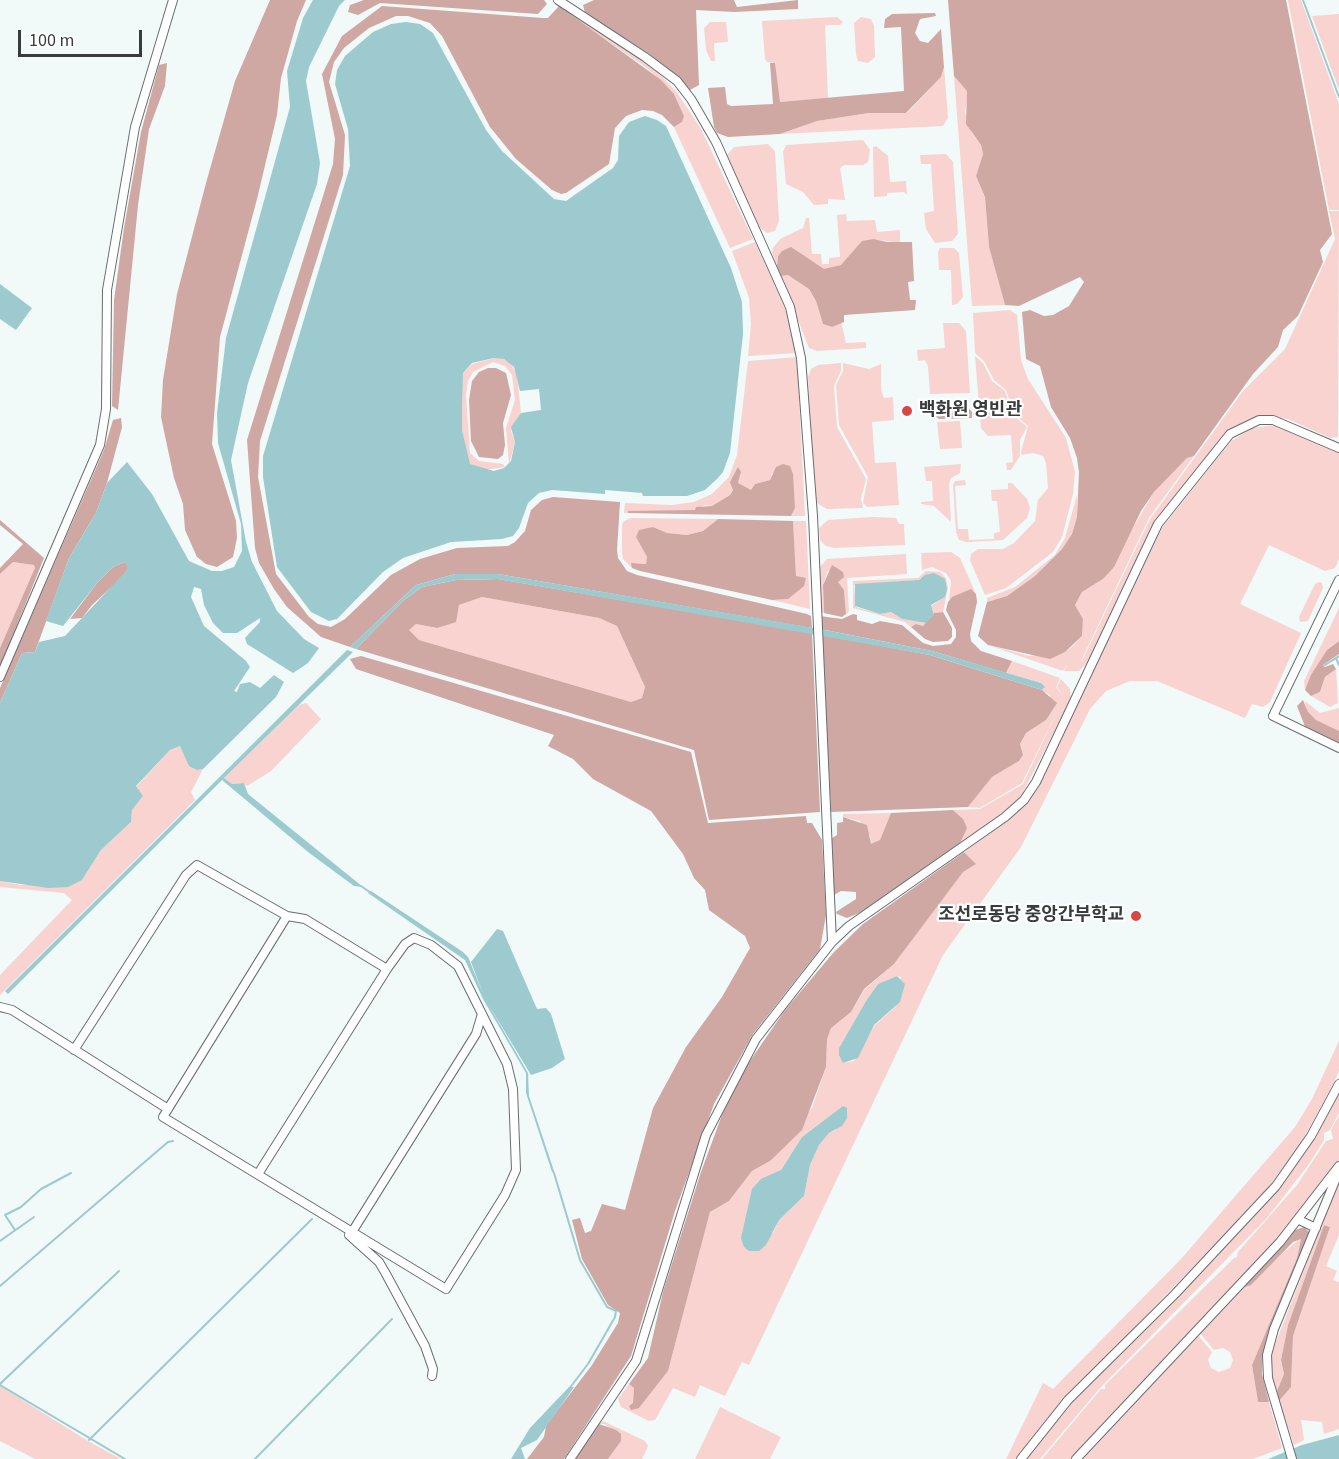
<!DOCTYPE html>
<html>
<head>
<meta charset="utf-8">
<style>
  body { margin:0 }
  #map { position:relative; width:1339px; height:1459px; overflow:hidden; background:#f1f9f9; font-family:"Source Sans 3",sans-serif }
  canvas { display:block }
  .scale { position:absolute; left:18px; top:30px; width:124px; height:27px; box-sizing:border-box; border:3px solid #393c3c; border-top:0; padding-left:8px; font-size:18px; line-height:21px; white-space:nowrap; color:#393c3c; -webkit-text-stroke:4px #fff; paint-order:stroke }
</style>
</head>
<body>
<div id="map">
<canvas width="1339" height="1459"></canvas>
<div class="scale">100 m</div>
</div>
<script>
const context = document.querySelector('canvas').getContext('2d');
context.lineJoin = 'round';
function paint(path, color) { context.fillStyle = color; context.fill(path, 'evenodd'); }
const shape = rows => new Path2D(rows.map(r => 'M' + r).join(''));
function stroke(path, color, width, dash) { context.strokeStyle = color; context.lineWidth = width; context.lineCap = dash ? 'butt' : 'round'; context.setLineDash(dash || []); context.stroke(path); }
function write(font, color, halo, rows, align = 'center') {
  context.font = font + ' "Source Sans 3","Noto Sans KR",sans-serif'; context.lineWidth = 4.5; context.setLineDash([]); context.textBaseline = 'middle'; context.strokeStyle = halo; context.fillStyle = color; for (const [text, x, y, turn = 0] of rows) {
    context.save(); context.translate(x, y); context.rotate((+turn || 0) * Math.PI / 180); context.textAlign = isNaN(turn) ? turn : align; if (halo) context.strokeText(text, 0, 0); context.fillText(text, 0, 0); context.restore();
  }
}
paint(shape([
  [1288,0,1301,0,1339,104,1339,210,1329,210],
  [560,5,650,65,676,91,701,129,753,239,730,248,674,127,682,122,684,116,674,94,647,68,572,17],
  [1339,14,1339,90,1312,16],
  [837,17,843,22,840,25,825,25,828,98,779,102,775,63,767,62,765,59,762,21],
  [861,17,871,19,874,26,875,57,868,63,858,61,856,54,854,23],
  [710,22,726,22,728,42,714,43,715,61,711,61,706,50,704,28],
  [944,67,948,118,943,126,780,134,817,121,869,113,907,113,941,77],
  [954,76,968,91,965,112,971,132,981,145,983,154,976,176,985,197,989,247,1005,305,972,306],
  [863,140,870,150,868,162,863,165,844,165,840,168,845,200,828,199,828,204,814,205,803,192,786,184,783,152,786,145],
  [768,144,775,151,779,221,775,231,767,233,758,226,726,156,734,147],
  [876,146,888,156,890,182,906,181,907,195,904,192,887,193,887,196,874,197,873,147],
  [946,154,953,162,958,234,952,241,935,243,926,229,924,213,934,211,931,164,921,164,920,155],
  [1329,211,1339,211,1338,437,1330,438,1288,419,1273,417,1247,421,1229,431,1169,505,1089,661,1079,671,1064,671,1068,662,1063,671,988,645,1029,656,1065,652,1073,646,1082,636,1083,619,1075,605,1082,592,1103,579,1154,492,1187,458,1194,456,1149,518,1081,661,1070,662,1082,661,1150,519,1243,391,1285,349,1335,239],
  [846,214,847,221,875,220,877,232,900,230,900,243,874,239,841,265,824,270,782,251,778,256,777,267,772,253,773,248,780,239,803,228,806,218,809,218,812,254,821,254,822,264,829,264,829,258,840,257,837,215],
  [755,242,785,308,796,353,748,356,751,324,749,298,732,251],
  [940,248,954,248,959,253,963,297,957,304,952,305,951,270,939,270,938,252],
  [788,275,809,289,816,301,823,324,832,327,841,322,846,343,866,342,866,348,817,351,809,348,781,276],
  [1010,310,1017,315,1021,360,1028,379,1066,438,1075,472,1073,494,1062,537,1053,552,1006,588,985,595,970,560,971,554,978,549,1003,549,1014,543,1035,521,1038,500,1048,488,1046,463,1043,456,1033,453,1022,455,1021,452,1028,426,1014,414,1006,390,994,380,984,361,975,353,973,313],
  [943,323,959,323,966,331,970,393,930,394,928,366,925,360,918,361,917,350,945,348],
  [975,356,983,363,992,381,1005,391,1013,415,1027,427,1020,440,1020,456,1011,470,1007,470,1006,463,1013,462,1011,435,988,436,981,428],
  [499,357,510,362,517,375,521,413,511,431,515,442,509,465,506,428,515,400,512,375,505,366,493,362,473,372,468,381,466,395,470,453,479,461,503,464,505,467,484,470,470,464,467,457,462,429,462,380,463,373,472,364],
  [797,357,805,516,791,516,795,508,793,487,772,473,770,480,755,484,751,490,748,490,738,483,741,473,730,495,712,506,705,505,695,510,624,513,625,503,672,505,694,502,712,494,729,477,737,455,748,361],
  [841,363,841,371,834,386,837,427,866,479,861,499,863,508,827,509,817,503,814,495,808,377,811,369,818,365],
  [843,363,869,369,881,364,881,390,884,398,893,397,894,420,872,422,875,463,896,462,899,505,867,507,863,503,868,477,839,425,836,385,843,371],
  [960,421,962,448,940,449,937,422],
  [1275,425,1286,427,1339,452,1339,559,1335,568,1325,571,1269,545,1240,604,1301,633,1270,702,1263,707,1252,704,1245,718,1157,681,1130,681,1106,691,1090,709,1021,847,943,955,749,1365,742,1362,725,1396,700,1385,695,1397,673,1388,655,1420,649,1421,621,1407,618,1399,629,1384,634,1388,633,1404,629,1406,639,1408,668,1371,710,1212,729,1201,752,1171,770,1161,812,1108,826,1067,827,1039,831,1027,851,1012,864,990,894,964,963,871,975,864,964,852,1018,812,1033,794,1162,528,1231,441,1253,428],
  [897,976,901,977,896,1006,874,1026,854,1061,843,1063,839,1048,866,1001,878,984],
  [838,1110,836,1130,829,1133,819,1145,810,1165,804,1196,779,1220,773,1233,741,1238,746,1224,802,1137],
  [961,464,960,473,951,478,949,484,951,522,934,506,921,504,921,502,933,501,932,481,926,481,924,467],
  [965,480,966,485,955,486,958,529,968,529,969,540,994,539,994,533,1000,532,997,501,992,501,991,490,1008,489,1008,483,1012,483,1027,499,1030,508,1027,518,1003,540,967,542,959,540,956,532,953,485,955,481],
  [1077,495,1077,517,1072,534,1062,549,1035,576,1007,596,987,602,987,598,1015,587,1055,555,1065,538],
  [872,517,896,518,899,524,904,524,905,545,834,548,826,546,820,540,819,528,828,520],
  [631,518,718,519,703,531,687,535,666,533,653,527,636,537,647,557,646,564,632,563,632,568,623,559,622,553,622,525,624,521],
  [793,521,806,521,810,609,772,600,788,599,796,576],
  [951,552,960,558,976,594,974,591,952,597,949,600,951,581,946,573,932,567,922,570,921,553],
  [906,554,907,574,847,578,849,612,846,614,844,590,828,570,823,585,824,613,820,612,819,568,827,559],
  [13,562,35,565,36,568,0,648,0,574],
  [926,571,940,572,946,578,948,588,943,612,934,613,931,606,945,597,921,578,919,580,854,585,856,607,880,614,891,612,902,619,926,623,923,626,916,624,911,627,905,622,853,608,853,581,918,578],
  [1319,582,1322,583,1323,588,1308,621,1300,622,1299,617,1315,584],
  [482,597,599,618,617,626,645,687,642,698,631,702,419,640,408,630,416,624,437,628,457,612,459,605],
  [1339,608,1339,641,1327,650,1305,690,1304,681],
  [1012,661,1060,678,1056,687,1064,697,1057,687,1061,679,1070,689,1071,699,1021,796,1003,813,960,843,963,819,953,810,980,809,1023,784,1061,704,1022,783,980,808,968,807,992,777,1019,761,1023,755,1020,744,1026,733,1046,720,1050,695,1042,690,1044,689,1041,683,1006,673],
  [1336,669,1338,703,1330,707,1311,696,1320,692,1325,677],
  [1305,701,1320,713,1339,708,1339,731,1316,720,1307,712],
  [306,703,321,719,271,771,247,786,244,783,232,784,224,778,299,705],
  [180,746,197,770,203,769,191,792,195,800,0,995,0,975,72,900,64,893,0,887,0,881,21,885,82,880,101,850,131,822,132,810,143,796,136,787,170,750],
  [891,813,880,840,871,845,870,836,860,821,843,817,843,814],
  [1339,1041,1339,1071,1331,1088,1298,1148,1261,1197,1058,1406,1016,1459,1006,1459,1043,1383,1053,1389,1181,1259,1225,1208,1295,1127,1312,1099],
  [1339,1087,1339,1113,1330,1130,1324,1133,1324,1140,1309,1164,1266,1219,1100,1388,1040,1459,1025,1459,1072,1401,1268,1199],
  [1339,1116,1339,1160,1278,1241,1118,1408,1073,1459,1042,1459,1101,1389,1105,1389,1105,1385,1234,1258,1237,1257,1238,1252,1297,1185,1326,1141,1333,1139,1331,1130],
  [1339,1181,1339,1235,1326,1266,1337,1271,1333,1280,1339,1282,1339,1429,1324,1434,1322,1422,1301,1420,1304,1440,1294,1445,1279,1401,1291,1387,1293,1336,1330,1227,1324,1225,1288,1325,1281,1360,1284,1374,1277,1391,1271,1375,1272,1352],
  [1301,1238,1297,1258,1252,1365,1258,1402,1269,1402,1282,1448,1253,1459,1081,1459,1197,1334,1212,1352,1208,1360,1211,1368,1219,1372,1230,1368,1233,1360,1230,1352,1223,1348,1214,1350,1199,1332,1241,1288],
  [0,1386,88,1441,121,1459,35,1459,0,1441],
  [720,1407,781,1437,770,1459,695,1459],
  [603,1421,645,1441,648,1446,642,1459,608,1459,621,1441,605,1424,599,1424]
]), '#f8d3d0');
paint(shape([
  [270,0,306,0,297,21,281,78,277,115,257,199,220,337,212,444,236,521,237,538,233,557,217,567,206,564,197,557,185,530,183,504,174,478,161,417,163,380,177,294,206,183,235,81],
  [364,0,544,0,547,4,538,14,380,3,358,15,348,12,350,5],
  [594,0,734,0,737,7,798,0,798,9,734,12,696,10,699,85,690,90,647,52,585,13,583,5],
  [948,0,1286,0,1332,234,1320,250,1323,262,1298,316,1283,330,1278,347,1253,374,1194,456,1187,458,1154,492,1141,511,1114,567,1103,579,1082,592,1075,605,1083,619,1082,636,1065,652,1050,659,988,645,978,636,987,602,1007,596,1035,576,1062,549,1072,534,1077,517,1079,472,1077,458,1070,438,1051,407,1040,366,1026,359,1022,312,1030,310,1044,316,1053,315,1069,306,1084,282,1080,277,1019,306,1005,305,989,247,985,197,976,176,983,154,981,145,966,124,967,91,954,76],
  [382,6,543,18,548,18,559,6,661,80,674,94,684,116,682,122,674,127,662,115,653,111,642,110,626,116,615,128,609,164,566,193,561,194,552,190,516,159,490,127,442,36,430,23,408,16,396,16,369,28,344,48,334,62,329,82,345,135,343,175,260,441,258,477,276,574,309,617,318,624,331,627,345,619,391,575,420,559,457,548,508,546,515,542,525,531,531,510,542,500,553,497,620,502,617,550,618,558,627,571,637,575,807,614,811,616,812,628,498,574,455,574,416,585,350,647,321,637,287,607,274,589,259,563,255,548,247,440,333,164,335,139,322,74,342,36],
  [935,13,936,16,920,19,915,33,920,41,928,43,941,29,944,67,941,77,906,113,869,113,817,121,780,134,728,137,717,133,714,127,708,88,725,87,727,104,731,106,773,104,770,63,775,63,780,102,904,91,901,27,884,28,885,19,892,14],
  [167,63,165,86,149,129,138,205,118,410,112,406,114,300,124,228,141,132,159,65],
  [874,239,887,242,912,242,914,281,908,282,910,300,916,300,915,310,844,315,844,322,832,327,823,324,816,301,809,289,788,275,781,276,777,267,778,256,782,251,791,247,824,269,841,265,862,241],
  [488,368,496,368,506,373,511,395,503,423,505,445,503,455,498,459,479,457,471,441,469,400,472,381,479,372],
  [967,406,972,412,972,418,939,419,935,416,940,408],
  [121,418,122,427,107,483,96,513,69,558,35,652,22,653,0,703,0,688,104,450,113,420],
  [783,464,790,466,793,474,795,508,791,516,628,513,628,511,695,510,696,507,712,506,730,495,733,490,730,482,738,467,741,472,738,483,751,490,755,484,770,480,776,467],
  [718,519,793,521,796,576,806,578,804,586,788,599,772,600,640,571,632,568,631,563,646,564,647,557,636,537,639,530,653,527,667,533,687,535,703,531],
  [0,520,44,558,0,667,0,648,35,568,34,565,13,562,0,574,0,568,23,544,0,525],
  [125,562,129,568,118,581,92,605,82,618,70,619,97,583,113,567],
  [832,565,843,572,844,577,838,582,844,590,846,614,842,617,824,613,823,585],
  [498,579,812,633,820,812,709,820,694,750,356,649,404,600,422,587,456,580],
  [482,597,599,618,617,626,645,687,642,698,631,702,419,640,409,630,416,624,437,628,456,622,459,605],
  [971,589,976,594,977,602,970,634,971,641,981,651,1012,661,1006,673,932,651,820,629,820,616,842,619,853,614,857,615,857,620,872,624,880,621,902,625,923,643,933,646,951,644,956,637,956,630,946,610,948,602,952,597],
  [943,612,952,628,952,637,948,641,933,642,925,639,911,627,916,624,923,626,934,613],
  [822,635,930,655,1042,690,1057,703,1046,720,1026,733,1020,744,1023,755,1019,761,992,777,968,807,831,812],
  [1339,641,1339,654,1323,665,1325,667,1333,664,1336,669,1325,677,1320,692,1311,696,1305,690,1311,675,1327,650],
  [361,656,691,752,708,823,806,816,807,823,812,823,822,840,826,915,820,949,753,1034,714,1104,675,1211,631,1356,564,1459,527,1459,544,1437,546,1426,557,1411,592,1365,618,1323,620,1313,608,1305,582,1259,572,1220,580,1218,585,1233,591,1231,602,1204,625,1210,653,1108,686,1047,722,997,750,948,745,936,709,910,705,890,694,878,683,854,651,811,593,779,573,759,548,746,554,735,356,669,350,659],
  [1303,700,1308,712,1316,720,1339,731,1339,745,1306,729,1297,706],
  [953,810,963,819,967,828,960,843,864,911,847,918,837,914,836,912,856,899,856,892,841,891,834,895,832,838,837,835,837,823,843,822,843,817,867,825,871,844,880,840,891,813],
  [964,852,976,864,963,872,894,964,864,989,851,1012,831,1028,827,1039,826,1067,802,1130,770,1161,752,1171,729,1201,710,1212,668,1371,639,1408,631,1410,629,1406,633,1403,634,1388,629,1384,648,1358,663,1292,701,1172,722,1115,741,1074,785,1010,834,952,863,924],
  [1324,1225,1330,1227,1293,1336,1291,1387,1279,1401,1277,1391,1284,1374,1281,1360,1288,1325],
  [1304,1227,1310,1233,1266,1345,1262,1359,1262,1374,1269,1402,1258,1402,1252,1365,1297,1258,1301,1239,1293,1242,1251,1285,1241,1288,1295,1230],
  [599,1424,616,1430,621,1434,621,1441,608,1459,575,1459]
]), '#cfa7a3');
paint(shape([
  [313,0,345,0,339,6,309,67,306,81,320,163,317,184,248,383,231,460,246,542,252,562,277,611,304,639,319,648,308,663,293,673,247,644,245,638,260,622,260,618,237,633,223,633,213,623,204,605,201,589,194,587,191,597,204,626,246,661,250,667,234,691,237,692,240,684,250,682,260,688,274,675,284,682,276,697,203,769,197,770,189,766,180,746,170,750,136,786,143,796,132,810,131,822,101,850,82,880,68,887,48,888,0,881,0,703,22,653,35,652,39,642,65,636,128,569,125,562,113,567,97,583,63,626,46,621,69,558,96,513,107,483,127,462,152,494,189,561,212,571,222,571,234,567,242,551,241,524,218,443,217,413,226,338,290,107,287,71,303,18],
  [406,22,420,24,433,33,486,130,502,151,554,199,566,201,613,168,618,160,619,136,629,122,645,116,657,120,666,126,731,268,742,302,743,334,730,453,723,472,717,479,705,490,687,496,643,496,642,493,605,490,605,494,552,490,539,493,528,503,519,528,513,536,502,539,451,542,403,558,383,572,337,619,329,621,311,612,277,567,263,477,263,456,350,166,348,129,335,84,337,70,345,56,373,32,391,24],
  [494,358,504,359,514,367,520,391,539,389,541,410,521,413,511,427,515,442,511,461,504,468,494,471,470,464,462,430,462,405,463,373,472,363],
  [0,284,32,308,16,330,0,319],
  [934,573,945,579,947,589,945,597,931,605,934,615,926,623,902,619,891,612,880,614,855,606,855,584,919,580,925,575],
  [455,574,498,574,820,629,932,651,1041,683,1045,687,1042,690,930,655,498,579,456,580,422,587,404,600,356,649,350,647,416,585],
  [347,650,353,652,224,778,232,784,244,783,248,794,363,887,354,886,308,852,222,780,8,994,5,991],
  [371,891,463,952,468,957,484,996,471,962,497,929,503,931,537,1009,546,1008,551,1014,565,1059,552,1068,531,1075,487,1002,528,1073,529,1096,555,1174,552,1172,526,1093,526,1073,483,999,465,960,368,893],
  [897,976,905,984,900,1002,874,1025,858,1058,843,1063,839,1055,839,1048,866,1001,878,984],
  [843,1106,847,1108,847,1118,842,1126,829,1133,819,1145,810,1165,804,1196,779,1220,766,1245,759,1251,749,1251,744,1247,741,1238,752,1189,761,1179,781,1170,802,1137],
  [569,1387,574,1387,537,1440,521,1448,525,1459,511,1459,530,1428],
  [1339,1435,1339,1459,1268,1459,1302,1445]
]), '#9dcace');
stroke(shape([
  [1303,0,1339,97],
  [1336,658,1339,665],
  [1325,665,1339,656],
  [361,886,371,893],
  [554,1173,580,1260,607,1307,616,1311,615,1317,588,1364,569,1389],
  [15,1230,5,1215,21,1207,41,1189,71,1173],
  [0,1241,34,1217],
  [0,1286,168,1142,173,1141],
  [0,1384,119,1271],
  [0,1385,125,1459],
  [89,1440,312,1219],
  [255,1459,392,1319]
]), '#9dcace', 2);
const minor = shape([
  [558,0,645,57,677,81,691,99,716,142,790,307,801,358,813,516,832,942],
  [1339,580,1273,716,1339,748],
  [0,677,100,445,106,409,107,290,135,127,173,0],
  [0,1007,12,1010,168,1109],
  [74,1050,186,875,197,865,287,916,305,919,387,969],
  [258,1174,387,969,405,944,414,938,431,945,458,966,507,1064,513,1089,516,1170,505,1195,446,1289,163,1117,287,916],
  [1299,1220,1316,1228],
  [352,1232,476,1034,482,1014],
  [349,1235,379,1262,386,1274,425,1346,433,1369,432,1376],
  [570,1459,636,1361,706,1135,756,1039,832,942,849,926,1005,817,1024,800,1036,782,1158,524,1230,434,1259,420,1273,420,1339,448],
  [1021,1459,1068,1400,1175,1294,1276,1186,1311,1136,1339,1084],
  [1076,1459,1280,1242,1339,1166],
  [1292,1459,1268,1378,1267,1355,1274,1329,1339,1171]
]);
stroke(minor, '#686e6f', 10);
stroke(minor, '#fff', 8);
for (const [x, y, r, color] of [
  [907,411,6,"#d64745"],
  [1136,916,6,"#d64745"]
]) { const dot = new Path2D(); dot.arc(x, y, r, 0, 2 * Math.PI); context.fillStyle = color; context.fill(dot); stroke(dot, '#fff', 2); }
write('bold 18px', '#393c3c', '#fff', [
  ["백화원 영빈관",919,411],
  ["조선로동당 중앙간부학교",1124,916,"right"]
], 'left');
</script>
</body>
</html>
